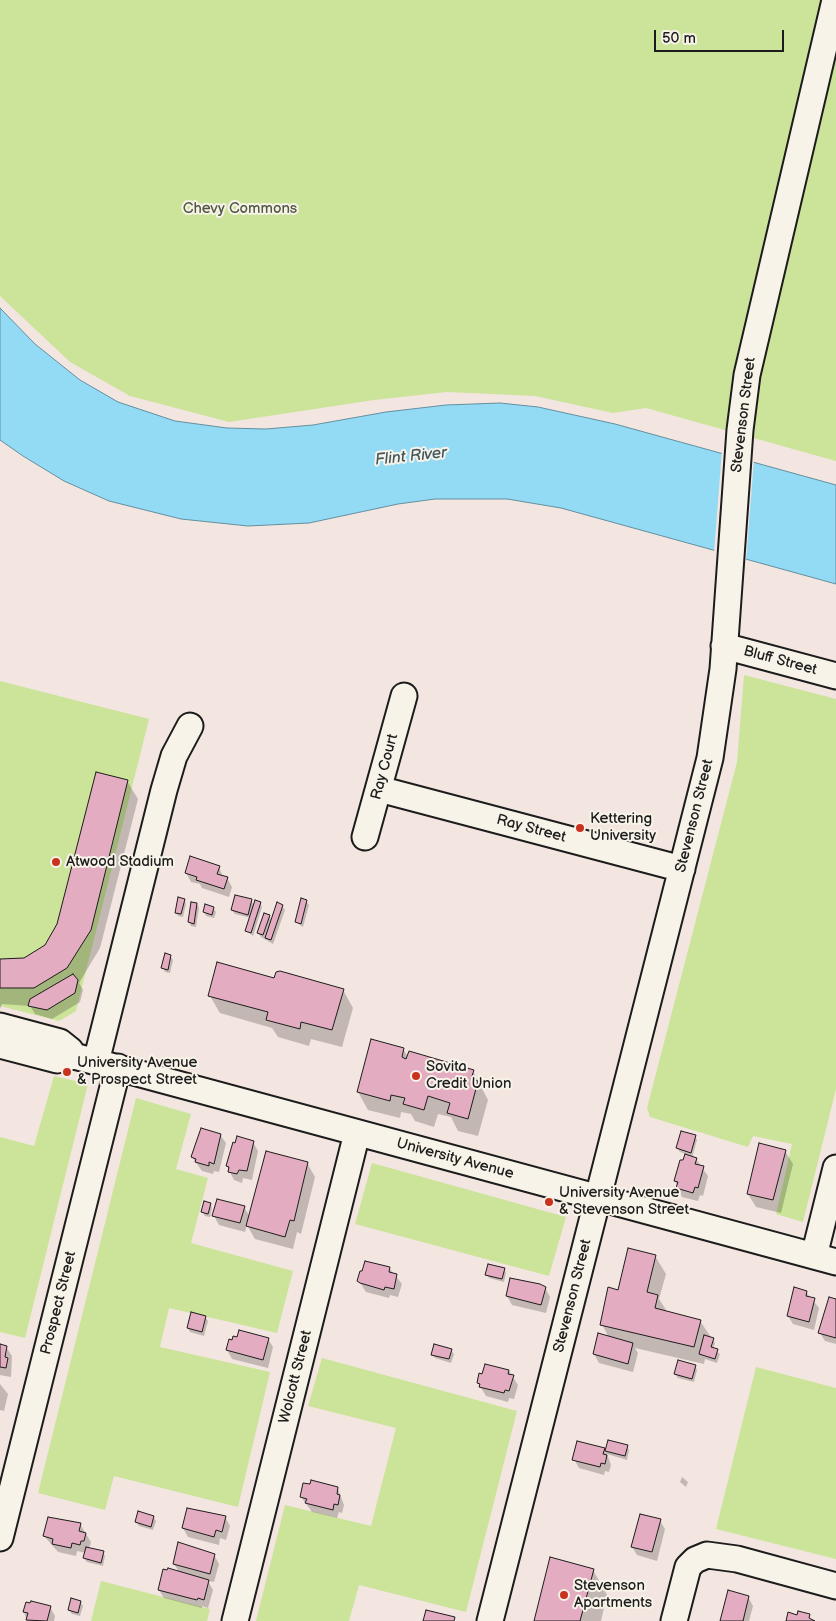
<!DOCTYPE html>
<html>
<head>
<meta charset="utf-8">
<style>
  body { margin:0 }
  #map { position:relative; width:836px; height:1621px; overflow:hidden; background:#f3e5e0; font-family:"Balsamiq Sans",sans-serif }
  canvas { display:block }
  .scale { position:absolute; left:654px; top:30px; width:130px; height:22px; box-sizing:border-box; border:2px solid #1c1c1c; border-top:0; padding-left:6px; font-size:15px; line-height:18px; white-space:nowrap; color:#1c1c1c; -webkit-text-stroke:4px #f7f3e8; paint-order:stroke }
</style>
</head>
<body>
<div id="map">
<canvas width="836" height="1621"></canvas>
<div class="scale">50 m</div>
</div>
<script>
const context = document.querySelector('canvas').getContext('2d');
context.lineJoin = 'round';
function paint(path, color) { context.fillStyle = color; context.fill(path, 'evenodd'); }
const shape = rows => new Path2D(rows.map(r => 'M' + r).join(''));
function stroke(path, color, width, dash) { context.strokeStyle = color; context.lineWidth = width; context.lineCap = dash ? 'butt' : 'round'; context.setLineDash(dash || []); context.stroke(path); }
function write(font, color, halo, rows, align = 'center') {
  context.font = font + ' "Balsamiq Sans",sans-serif'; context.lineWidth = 4; context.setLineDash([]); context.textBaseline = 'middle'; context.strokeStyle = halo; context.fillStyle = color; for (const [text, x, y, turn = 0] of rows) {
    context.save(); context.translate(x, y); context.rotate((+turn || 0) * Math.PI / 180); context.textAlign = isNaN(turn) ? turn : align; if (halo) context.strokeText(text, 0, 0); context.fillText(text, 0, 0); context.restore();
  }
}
paint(shape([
  [0,0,836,0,836,461,646,408,613,413,535,396,447,392,374,400,229,422,130,396,70,362,0,296],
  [744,675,836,699,836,1089,803,1222,776,1214,792,1144,753,1136,748,1147,650,1117,647,1108,737,762],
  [0,681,149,719,76,1011,59,1021,0,1006],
  [54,1076,88,1084,25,1338,0,1332,0,1137,34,1146],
  [136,1098,191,1114,176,1169,208,1178,191,1243,293,1271,277,1333,169,1308,160,1347,270,1372,238,1507,114,1476,105,1510,38,1493],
  [372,1163,566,1217,549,1276,355,1224],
  [322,1358,517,1411,466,1612,359,1585,349,1621,256,1621,285,1505,371,1526,396,1428,308,1406],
  [756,1367,836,1388,836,1559,716,1529],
  [101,1581,210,1609,207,1621,91,1621]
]), '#cbe49a');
const water = shape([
  [0,308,35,344,80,380,118,402,175,421,227,428,266,429,313,425,386,412,446,405,500,403,538,407,615,424,836,485,836,584,561,508,507,499,435,499,398,504,309,523,248,526,181,519,109,501,64,481,23,456,0,440,0,308]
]);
paint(water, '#93dbf5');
stroke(water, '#638f9e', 1);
paint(shape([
  [722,450,754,459,746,562,714,553]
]), '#f3e5e0');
paint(shape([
  [127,781,138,799,100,948,79,983,83,990,80,1002,52,1019,35,1014,30,1006,2,1004,0,1009,0,960,24,960,46,946],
  [219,867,223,877,227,878,232,887,229,897,202,888,200,884,191,882,186,873],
  [184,900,186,904,183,917,178,916,176,912],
  [251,900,254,906,260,903,262,907,253,936,247,931,251,918,235,914,232,910],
  [306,901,309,905,303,927,296,922],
  [197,904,199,908,196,927,191,926,189,922],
  [282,906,285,910,273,944,261,937,258,933,269,916,272,921],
  [213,908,216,912,214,918,206,916,204,912],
  [170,956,173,960,170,973,165,972,163,968],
  [275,980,343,990,353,1008,342,1047,311,1039,309,1046,278,1037,272,1028,220,1013,210,996],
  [403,1049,408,1057,473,1071,488,1100,478,1136,458,1131,451,1117,438,1114,434,1127,415,1121,411,1114,401,1112,400,1118,368,1110,358,1092],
  [220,1135,226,1143,219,1172,214,1171,213,1174,202,1171,192,1157],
  [695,1136,697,1140,692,1158,696,1159,708,1176,703,1196,700,1195,698,1201,682,1197,675,1181,686,1154,680,1152,677,1148],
  [253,1142,258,1151,252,1180,243,1178,242,1183,234,1180,227,1166],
  [785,1151,793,1164,781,1213,756,1207,748,1194],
  [307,1163,315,1177,301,1234,297,1232,293,1249,255,1239,247,1225,245,1232,219,1225,214,1216,244,1207,250,1217],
  [210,1204,212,1208,210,1217,205,1216,202,1212],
  [655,1256,666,1274,659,1299,668,1313,700,1321,715,1343,713,1349,720,1354,717,1363,705,1359,704,1364,635,1348,638,1353,633,1372,599,1363,594,1354,609,1338,602,1324,619,1291],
  [389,1268,402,1284,398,1297,390,1295,389,1298,366,1292,359,1281],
  [504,1269,506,1273,504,1282,489,1278,487,1274],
  [545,1288,550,1297,546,1313,512,1305,507,1296],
  [806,1292,819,1308,814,1330,793,1324,788,1316],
  [836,1301,836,1344,825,1341,820,1333],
  [205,1317,208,1321,204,1336,190,1332,188,1328],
  [268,1339,273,1347,268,1368,232,1359,227,1350],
  [0,1345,6,1347,12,1356,11,1377,0,1375],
  [451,1350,454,1354,451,1363,435,1358,432,1354],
  [695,1366,697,1370,694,1382,678,1378,675,1374],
  [509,1371,518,1385,514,1399,509,1398,508,1402,486,1396,478,1383],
  [0,1384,8,1394,4,1411,0,1410],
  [609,1441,627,1446,629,1450,627,1460,607,1454,611,1465,609,1472,605,1471,604,1475,579,1468,574,1459,604,1449,606,1453],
  [682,1477,688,1482,686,1487,680,1482],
  [338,1489,344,1505,342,1513,339,1512,337,1518,312,1512,301,1497],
  [153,1517,156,1521,153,1530,139,1526,136,1522],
  [225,1517,230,1526,226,1540,220,1538,219,1545,188,1537,183,1528],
  [660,1521,665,1529,657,1561,637,1555,632,1547],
  [80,1524,91,1542,89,1549,103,1552,105,1556,103,1566,87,1562,84,1558,86,1553,77,1551,76,1556,58,1552,44,1536],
  [179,1544,214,1555,219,1564,214,1582,208,1581,213,1590,208,1608,202,1606,202,1608,164,1598,159,1590,179,1572,174,1564],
  [593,1570,607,1595,601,1621,535,1621],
  [748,1597,753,1606,749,1621,721,1621],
  [80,1602,83,1606,80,1616,72,1614,69,1610],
  [50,1607,55,1616,54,1621,27,1621,24,1612]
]), '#0003');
const building = shape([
  [96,772,128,780,91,930,67,968,34,988,0,988,0,959,24,958,45,945,57,924,96,772],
  [190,856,220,866,217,874,228,877,224,889,196,880,197,877,185,873,190,856],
  [235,895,252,899,248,915,231,910,235,895],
  [178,897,185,899,181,914,175,913,178,897],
  [301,898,307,900,301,924,295,922,301,898],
  [255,900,261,902,251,933,245,931,255,900],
  [191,902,197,903,194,924,188,922,191,902],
  [277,902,283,905,271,940,265,938,277,902],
  [205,904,214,907,212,915,203,912,205,904],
  [264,913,270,915,263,935,257,933,264,913],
  [165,953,171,955,168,970,161,968,165,953],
  [217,962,274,978,276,972,280,971,344,989,332,1030,301,1022,300,1029,266,1020,268,1012,208,996,217,962],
  [73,974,78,980,75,993,47,1010,28,1006,30,999,73,974],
  [371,1039,404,1048,402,1057,406,1059,409,1051,474,1070,471,1079,478,1081,468,1119,447,1113,450,1103,428,1096,424,1110,403,1104,405,1098,391,1095,390,1101,357,1092,371,1039],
  [201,1128,221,1134,214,1164,209,1162,209,1166,195,1162,196,1159,191,1157,201,1128],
  [681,1131,696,1135,691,1153,676,1148,681,1131],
  [237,1136,254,1141,247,1171,239,1170,237,1174,228,1172,229,1167,226,1166,233,1142,235,1143,237,1136],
  [759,1143,786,1150,773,1200,747,1194,759,1143],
  [266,1151,308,1162,294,1221,290,1220,285,1237,246,1226,266,1151],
  [685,1154,697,1158,695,1164,704,1166,698,1188,695,1187,693,1193,676,1188,678,1182,674,1181,680,1160,683,1160,685,1154],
  [217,1199,245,1206,240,1223,212,1216,217,1199],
  [204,1201,211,1203,208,1214,201,1212,204,1201],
  [628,1248,656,1255,647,1292,658,1295,655,1308,701,1320,694,1347,600,1325,608,1287,618,1290,628,1248],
  [365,1261,390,1267,389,1272,397,1274,394,1289,385,1287,384,1290,360,1283,357,1281,360,1271,362,1271,365,1261],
  [488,1264,505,1268,502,1279,485,1275,488,1264],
  [510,1278,540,1284,546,1287,541,1305,506,1296,510,1278],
  [794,1287,807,1291,806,1296,815,1298,809,1322,787,1316,794,1287],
  [829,1297,836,1299,836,1338,818,1333,829,1297],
  [191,1312,206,1316,202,1332,187,1328,191,1312],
  [239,1330,269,1338,263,1360,226,1350,229,1339,232,1340,233,1336,237,1337,239,1330],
  [598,1333,633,1343,628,1364,593,1354,598,1333],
  [704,1335,714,1338,711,1347,718,1349,715,1359,699,1354,704,1335],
  [0,1344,7,1346,5,1357,8,1358,6,1368,0,1367,0,1344],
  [434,1344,452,1349,449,1359,431,1355,434,1344],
  [678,1360,696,1365,692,1379,674,1374,678,1360],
  [485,1364,509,1370,508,1374,514,1375,509,1391,505,1390,504,1393,479,1387,480,1384,477,1383,479,1373,482,1374,485,1364],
  [608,1440,628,1445,625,1456,605,1451,608,1440],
  [577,1441,605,1448,603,1454,607,1455,605,1464,601,1463,600,1467,572,1460,577,1441],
  [311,1480,338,1487,337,1494,340,1495,338,1505,334,1504,333,1510,305,1503,307,1499,300,1497,303,1483,310,1484,311,1480],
  [187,1508,226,1516,222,1532,216,1530,214,1537,182,1528,187,1508],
  [138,1511,154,1516,151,1527,135,1522,138,1511],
  [640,1514,661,1519,652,1552,631,1547,640,1514],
  [48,1517,81,1523,79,1531,86,1533,84,1541,81,1541,80,1545,72,1543,71,1548,52,1544,53,1539,43,1536,48,1517],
  [178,1542,215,1554,210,1574,173,1564,178,1542],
  [86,1547,104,1551,101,1563,83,1558,86,1547],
  [550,1557,594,1569,580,1621,534,1621,550,1557],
  [168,1568,209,1580,204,1600,198,1598,197,1600,158,1590,163,1569,167,1570,168,1568],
  [728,1590,749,1596,743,1621,720,1621,728,1590],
  [71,1598,81,1601,78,1613,68,1610,71,1598],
  [31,1601,51,1606,47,1621,26,1620,28,1613,23,1612,26,1602,30,1603,31,1601],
  [426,1610,455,1617,454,1621,423,1621,426,1610],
  [798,1611,810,1614,809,1618,815,1621,786,1621,788,1612,797,1615,798,1611]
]);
paint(building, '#e4acc1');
stroke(building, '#1c1c1c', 1);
const minor = shape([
  [724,646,836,676],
  [379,789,682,869],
  [365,837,404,696],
  [0,1026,60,1042,70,1050,74,1056,836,1262],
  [0,1045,57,1060,74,1056],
  [96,1062,164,790,174,756,190,726],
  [814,1256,836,1168],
  [0,1538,118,1067],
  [235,1621,357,1133],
  [490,1621,710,758,723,669,740,430,747,375,835,0],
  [674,1621,688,1567,695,1560,707,1555,737,1559,836,1586]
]);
stroke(minor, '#1c1c1c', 29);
stroke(minor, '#f7f3e8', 25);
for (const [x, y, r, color] of [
  [580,828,5,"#c8321e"],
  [56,862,5,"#c8321e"],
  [67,1072,5,"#c8321e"],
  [416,1076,5,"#c8321e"],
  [549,1202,5,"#c8321e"],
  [564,1595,5,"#c8321e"]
]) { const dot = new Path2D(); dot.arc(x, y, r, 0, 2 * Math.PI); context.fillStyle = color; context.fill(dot); stroke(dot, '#f7f3e8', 2); }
write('15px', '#515842', '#f7f3e8', [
  ["Chevy Commons",240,209]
]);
write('15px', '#1c1c1c', '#f7f3e8', [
  ["Stevenson Street",744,415,-83],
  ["Bluff Street",780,661,15],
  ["Ray Court",385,767,-75],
  ["Stevenson Street",695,816,-76],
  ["Ray Street",531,829,15],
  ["University Avenue",455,1159,15],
  ["Stevenson Street",573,1296,-76],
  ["Prospect Street",59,1303,-76],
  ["Wolcott Street",296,1377,-76]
]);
write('15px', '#1c1c1c', '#f7f3e8', [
  ["Kettering",590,819],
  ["University",590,836],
  ["Atwood Stadium",66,862],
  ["University Avenue",77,1063],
  ["& Prospect Street",77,1080],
  ["Sovita",426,1067],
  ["Credit Union",426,1084],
  ["University Avenue",559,1193],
  ["& Stevenson Street",559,1210],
  ["Stevenson",574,1586],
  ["Apartments",574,1603]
], 'left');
write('italic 16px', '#40555d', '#f7f3e8', [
  ["Flint River",411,457,-6]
]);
</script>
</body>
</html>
